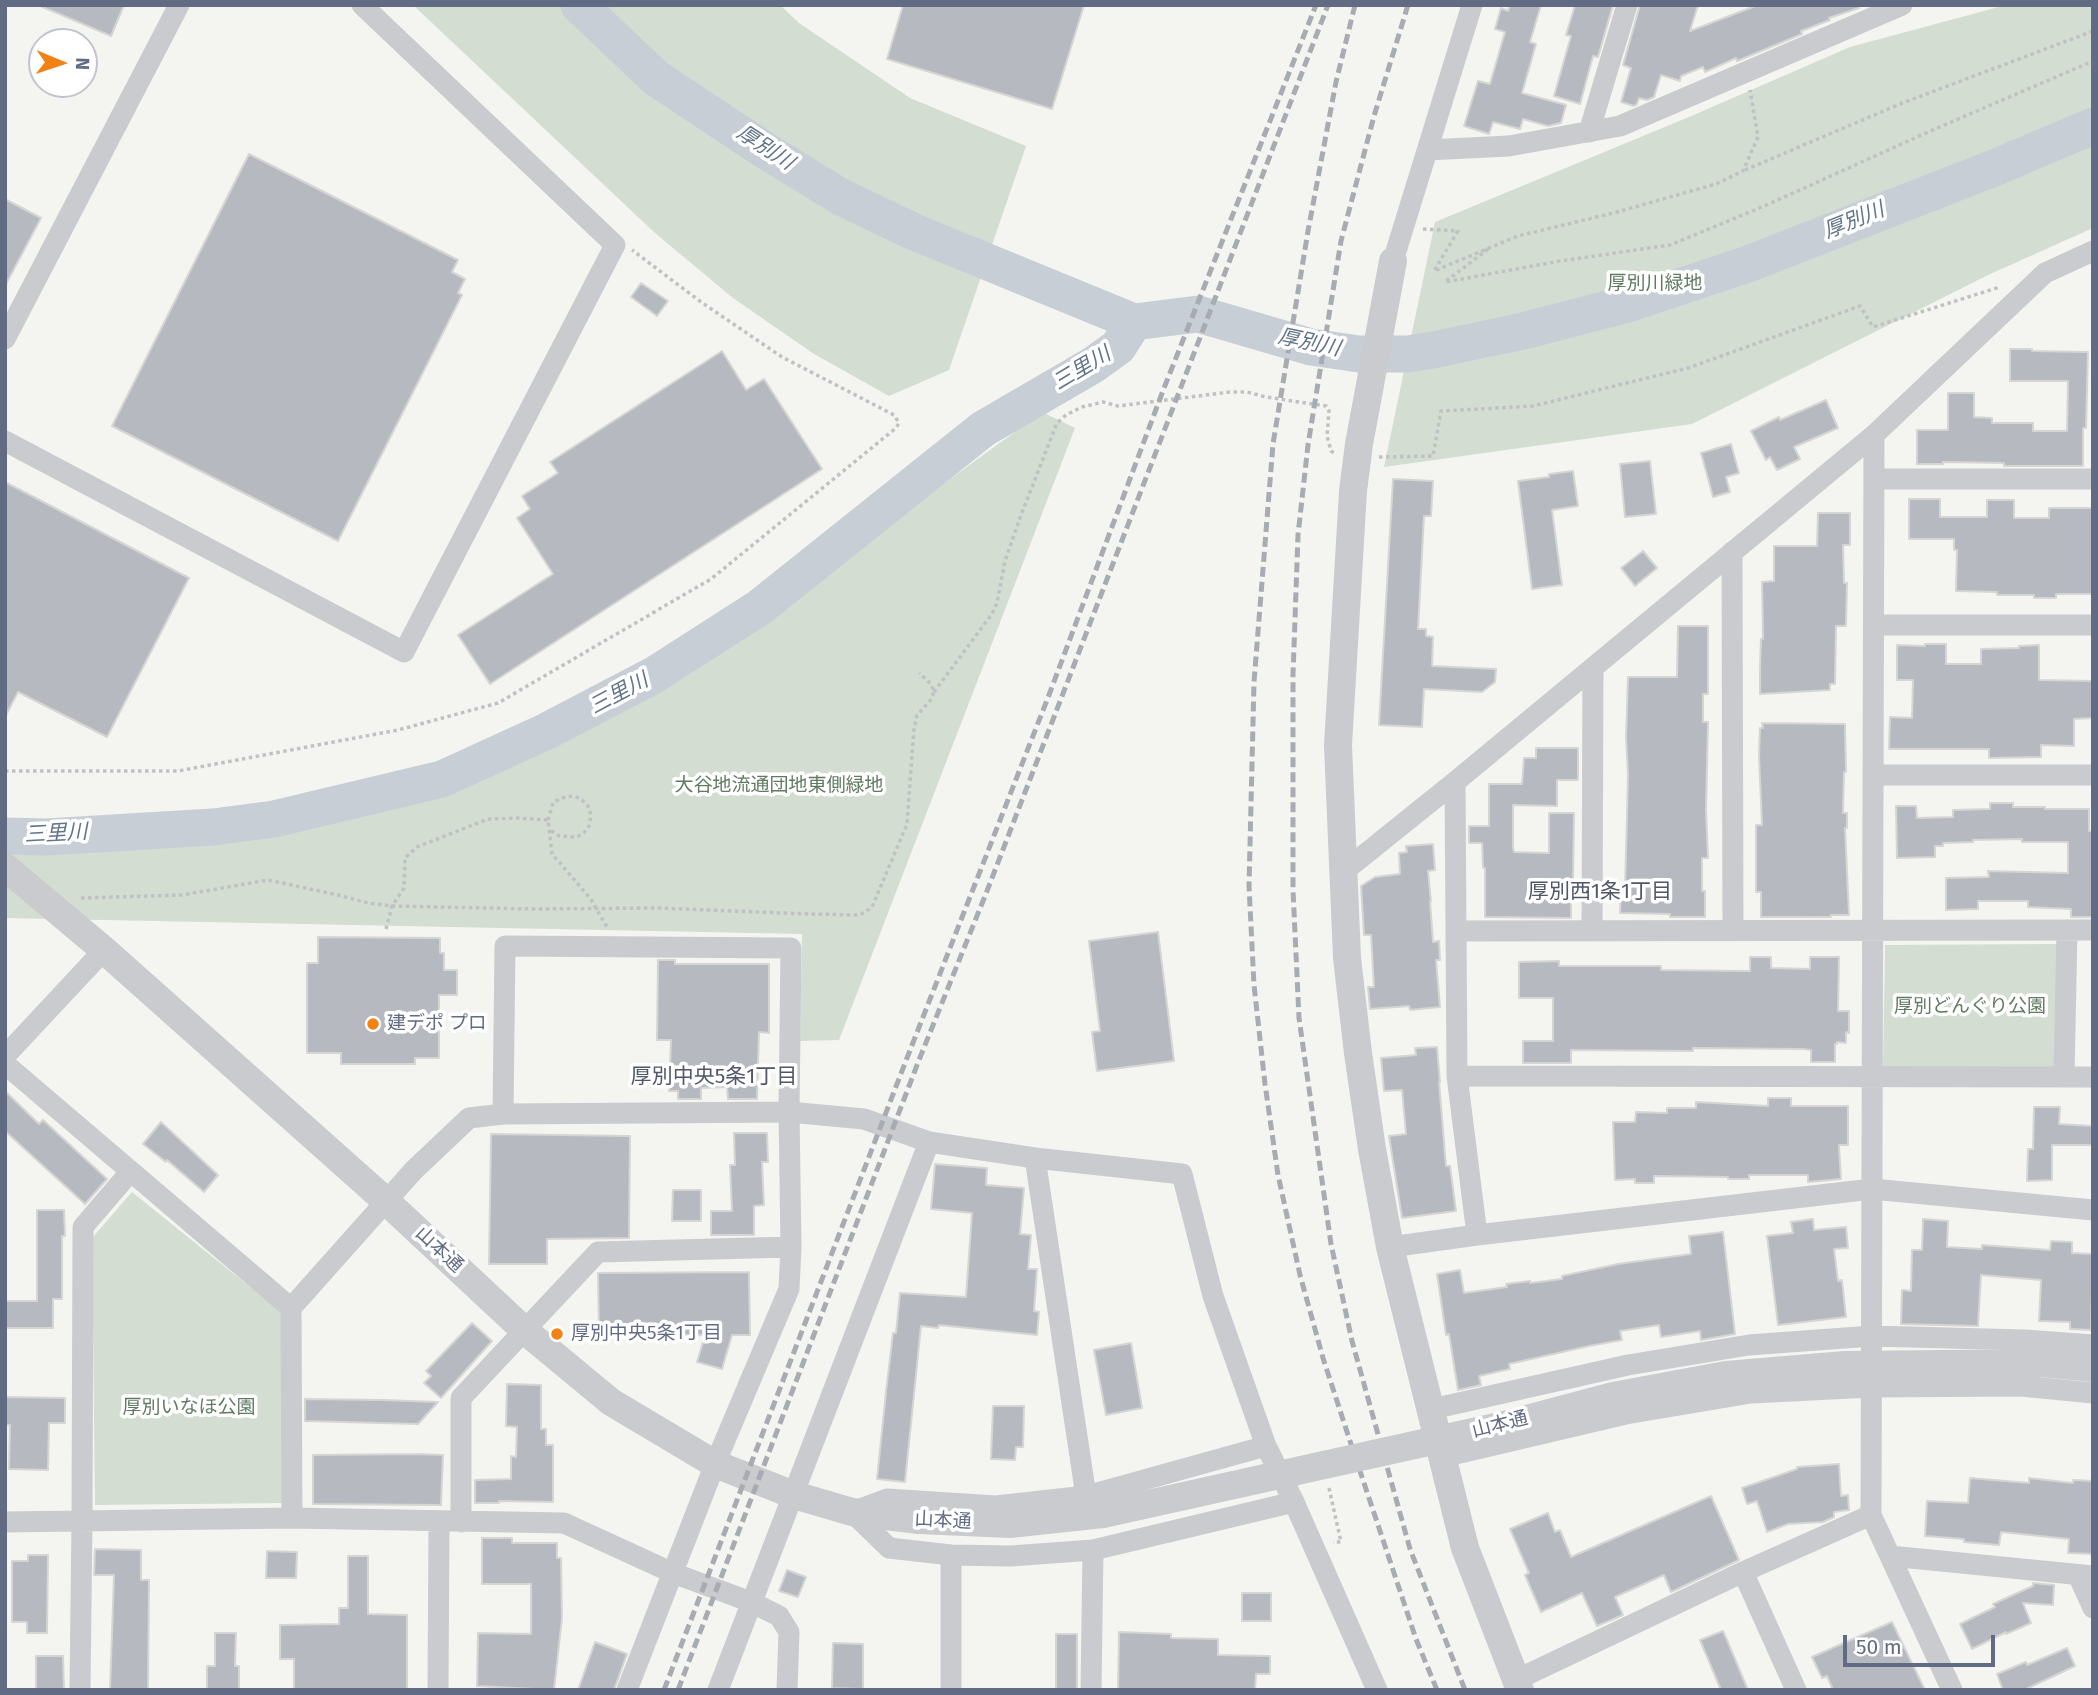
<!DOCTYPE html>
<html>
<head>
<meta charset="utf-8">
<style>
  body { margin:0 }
  #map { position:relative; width:2098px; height:1695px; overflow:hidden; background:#f4f5f0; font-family:"Fira Sans",sans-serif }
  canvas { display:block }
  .frame { position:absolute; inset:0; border:7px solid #616c84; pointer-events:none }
  .north { position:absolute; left:28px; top:28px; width:70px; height:70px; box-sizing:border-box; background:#fff; border:2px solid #c0c4ce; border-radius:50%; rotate:92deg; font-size:19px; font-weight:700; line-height:28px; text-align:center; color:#616c84 }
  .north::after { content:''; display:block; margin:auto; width:24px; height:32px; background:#f28214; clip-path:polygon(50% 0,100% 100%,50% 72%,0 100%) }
  .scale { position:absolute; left:1843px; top:1635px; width:152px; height:32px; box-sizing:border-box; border:4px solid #616c84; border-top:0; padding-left:9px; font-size:21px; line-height:24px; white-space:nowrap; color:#616c84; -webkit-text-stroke:5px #fff; paint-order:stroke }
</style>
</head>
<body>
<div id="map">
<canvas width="2098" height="1695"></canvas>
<div class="frame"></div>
<div class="north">N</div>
<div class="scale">50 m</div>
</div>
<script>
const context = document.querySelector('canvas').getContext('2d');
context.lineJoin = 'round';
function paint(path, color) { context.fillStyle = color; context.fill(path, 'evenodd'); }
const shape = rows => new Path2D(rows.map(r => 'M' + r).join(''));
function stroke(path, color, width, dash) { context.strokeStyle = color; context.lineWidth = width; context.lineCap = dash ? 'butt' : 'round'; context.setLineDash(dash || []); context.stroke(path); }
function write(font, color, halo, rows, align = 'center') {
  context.font = font + ' "Fira Sans","Noto Sans JP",sans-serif'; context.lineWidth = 7; context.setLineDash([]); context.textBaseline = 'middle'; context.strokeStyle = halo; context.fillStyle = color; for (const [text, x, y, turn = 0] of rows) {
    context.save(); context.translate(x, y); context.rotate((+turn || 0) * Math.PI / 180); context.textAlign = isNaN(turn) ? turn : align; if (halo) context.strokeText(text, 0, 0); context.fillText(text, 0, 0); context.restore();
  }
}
paint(shape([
  [413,5,780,5,799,23,910,98,1026,146,949,370,889,396,814,354,733,298,655,233],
  [2006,5,2093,5,2093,228,1988,275,1692,424,1384,467,1435,222,1689,117,1850,47],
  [1042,412,1075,428,839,1040,800,1041,802,934,5,918,5,843,296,827,441,794,571,738,693,667],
  [2058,944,2055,1070,1883,1067,1885,945],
  [132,1192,281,1312,286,1503,95,1505,92,1238]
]), '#d3ddd1');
stroke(shape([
  [579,5,656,78,766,151,841,197,912,231,1134,322,1198,314,1311,347,1359,354,1408,354,1433,350,1523,331,1631,303,1748,264,1994,168,2093,126],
  [5,836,46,837,213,827,274,819,442,779,547,731,654,675,760,607,983,429,1093,365,1118,347,1134,322]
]), '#c8ced5', 37);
const building = shape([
  [38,5,124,5,111,36,38,5],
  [903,5,1084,5,1052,109,887,59,903,5],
  [1510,5,1541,5,1530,42,1536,44,1522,93,1566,105,1561,123,1548,126,1523,119,1520,129,1493,122,1489,134,1464,126,1478,81,1490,84,1505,32,1495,29,1501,8,1508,11,1510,5],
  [1575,5,1613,5,1598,57,1593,56,1580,104,1554,96,1571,36,1566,35,1575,5],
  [1640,5,1698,5,1690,31,1758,5,1859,5,1859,8,1829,18,1830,20,1801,31,1802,34,1737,61,1736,58,1705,72,1703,67,1681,76,1680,81,1661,75,1654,97,1647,100,1639,98,1637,104,1634,106,1621,102,1631,68,1623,65,1640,5],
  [249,154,458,260,452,272,465,279,458,293,462,295,338,541,112,426,249,154],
  [5,199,41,218,5,286,5,199],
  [641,283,668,301,657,316,631,297,641,283],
  [2010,349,2032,349,2032,351,2088,352,2086,428,2083,428,2083,466,2004,466,2004,463,1943,462,1943,464,1917,464,1917,430,1948,430,1948,393,1974,393,1974,417,1992,418,1992,423,2033,423,2033,431,2067,431,2068,381,2010,381,2010,349],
  [722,351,746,390,764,379,822,469,490,684,458,635,553,574,517,518,530,509,522,496,558,473,550,462,722,351],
  [1826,400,1838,428,1794,447,1800,459,1777,470,1770,457,1766,460,1751,431,1779,417,1780,420,1826,400],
  [1731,444,1739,473,1726,477,1730,492,1713,497,1701,453,1731,444],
  [1650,461,1656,514,1625,517,1620,464,1650,461],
  [1573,471,1578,506,1552,510,1562,585,1532,589,1518,481,1549,477,1549,474,1573,471],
  [1393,479,1433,481,1431,516,1424,516,1418,629,1426,629,1426,636,1433,637,1432,666,1496,669,1495,682,1482,692,1424,689,1422,727,1379,725,1393,479],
  [5,482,189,578,107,737,18,692,5,717,5,482],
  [1909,499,1940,499,1940,517,1987,517,1987,500,2014,500,2014,518,2049,518,2049,508,2093,508,2093,594,2056,594,2056,598,2034,598,2034,595,1997,595,1997,592,1956,591,1957,550,1954,550,1954,539,1909,539,1909,499],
  [1818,513,1850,513,1850,545,1843,545,1844,583,1847,583,1846,626,1836,626,1835,684,1830,684,1830,690,1760,694,1760,668,1761,639,1763,639,1762,582,1774,581,1774,546,1817,546,1818,513],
  [1643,551,1657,568,1635,586,1621,568,1643,551],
  [1678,626,1708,626,1708,694,1703,694,1703,722,1708,722,1706,810,1708,858,1702,858,1702,891,1705,891,1705,917,1670,917,1670,914,1620,913,1621,889,1625,889,1627,816,1628,773,1626,737,1628,677,1677,677,1678,626],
  [1925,644,1946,644,1946,664,1981,664,1981,649,2019,648,2019,646,2039,645,2039,680,2093,681,2093,718,2074,719,2074,746,2041,745,2041,757,1989,758,1989,749,1889,749,1890,717,1912,718,1913,680,1897,680,1897,645,1925,646,1925,644],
  [1762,723,1845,724,1846,772,1844,772,1843,813,1847,813,1847,828,1845,828,1849,915,1831,915,1831,917,1761,917,1761,892,1756,892,1756,825,1762,825,1759,756,1760,728,1763,728,1762,723],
  [1536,748,1578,748,1578,780,1557,780,1557,806,1513,805,1513,848,1514,852,1549,853,1549,813,1574,813,1573,885,1571,885,1571,918,1485,917,1485,868,1483,868,1482,843,1469,843,1469,826,1489,826,1489,784,1522,784,1524,758,1536,758,1536,748],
  [1990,803,2013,803,2013,807,2045,807,2045,809,2089,809,2089,831,2093,831,2093,917,2071,917,2071,909,2028,907,2028,901,1978,901,1978,909,1946,910,1946,878,1989,877,1988,871,2068,873,2068,842,2022,842,2022,839,1973,840,1973,842,1943,843,1943,846,1935,846,1935,857,1897,858,1896,806,1916,806,1917,818,1953,817,1953,810,1990,809,1990,803],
  [1433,844,1435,870,1428,871,1431,901,1430,901,1433,942,1439,941,1440,960,1436,960,1440,1007,1410,1010,1409,1006,1370,1009,1368,987,1374,987,1371,935,1364,935,1361,886,1375,877,1400,874,1399,853,1407,852,1406,846,1433,844],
  [1158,932,1174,1061,1097,1071,1092,1032,1100,1031,1089,941,1158,932],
  [318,937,440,938,440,953,444,953,444,970,457,970,457,995,439,995,439,1058,415,1058,415,1064,341,1064,341,1053,307,1053,307,963,318,963,318,937],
  [1750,957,1771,957,1771,968,1810,969,1810,957,1839,957,1838,1011,1849,1011,1849,1033,1846,1032,1846,1043,1837,1042,1837,1044,1835,1044,1835,1062,1811,1062,1811,1050,1803,1049,1693,1048,1693,1051,1571,1050,1571,1063,1523,1063,1523,1041,1553,1041,1553,998,1519,998,1519,962,1559,961,1559,966,1661,966,1661,970,1750,971,1750,957],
  [658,960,675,960,675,964,769,964,769,1033,759,1032,757,1099,728,1099,727,1087,701,1088,701,1099,678,1099,678,1091,669,1091,671,1040,657,1040,658,960],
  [1437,1047,1440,1082,1439,1082,1446,1166,1450,1166,1456,1211,1402,1218,1389,1136,1406,1134,1402,1090,1384,1091,1381,1058,1416,1055,1415,1048,1437,1047],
  [5,1091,39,1124,43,1120,107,1179,85,1204,5,1131,5,1091],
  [1768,1098,1791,1098,1791,1106,1848,1106,1848,1145,1839,1145,1841,1179,1808,1182,1808,1175,1749,1175,1749,1179,1728,1179,1728,1177,1654,1176,1654,1183,1635,1183,1635,1179,1615,1180,1613,1122,1635,1122,1636,1112,1667,1113,1667,1108,1696,1108,1696,1102,1768,1106,1768,1098],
  [2034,1107,2060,1107,2059,1124,2093,1126,2093,1145,2052,1145,2052,1180,2027,1181,2028,1149,2033,1149,2034,1107],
  [161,1122,218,1175,204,1192,167,1160,166,1162,143,1144,161,1122],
  [734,1133,767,1133,768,1162,762,1162,764,1205,754,1206,754,1235,711,1235,711,1211,732,1211,730,1165,735,1165,734,1133],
  [491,1134,630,1136,629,1238,547,1239,547,1264,489,1264,491,1134],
  [935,1164,987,1168,986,1185,1024,1188,1020,1234,1031,1235,1028,1269,1037,1269,1034,1311,1039,1312,1037,1335,939,1325,938,1328,921,1326,905,1482,877,1479,886,1392,893,1333,896,1333,900,1293,966,1297,972,1213,931,1209,935,1164],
  [673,1190,701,1190,701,1221,672,1221,673,1190],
  [37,1210,64,1210,65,1236,62,1236,62,1299,53,1299,53,1328,5,1328,5,1301,37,1301,37,1210],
  [1813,1219,1814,1230,1846,1227,1848,1248,1834,1249,1838,1281,1842,1280,1846,1317,1778,1325,1767,1236,1793,1233,1791,1222,1813,1219],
  [1923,1219,1948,1221,1947,1247,1982,1249,1982,1245,2050,1250,2051,1241,2072,1242,2072,1253,2093,1254,2091,1330,2070,1329,2070,1322,2039,1321,2041,1280,1981,1275,1978,1326,1901,1324,1902,1290,1911,1291,1912,1250,1922,1250,1923,1219],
  [1723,1232,1735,1334,1701,1340,1700,1331,1661,1337,1659,1325,1620,1331,1622,1340,1589,1346,1509,1364,1510,1369,1479,1376,1481,1385,1458,1390,1449,1334,1446,1335,1437,1274,1460,1270,1464,1293,1507,1287,1506,1284,1530,1281,1530,1283,1562,1279,1562,1276,1618,1264,1691,1254,1689,1236,1723,1232],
  [749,1272,750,1335,732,1335,722,1369,697,1362,705,1335,599,1336,598,1273,749,1272],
  [472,1323,492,1341,441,1398,424,1383,431,1376,426,1371,472,1323],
  [1131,1343,1142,1408,1106,1415,1094,1350,1131,1343],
  [507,1384,541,1385,541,1429,546,1429,546,1445,553,1445,553,1502,499,1501,499,1503,475,1503,475,1480,511,1479,511,1456,516,1457,517,1427,506,1426,507,1384],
  [5,1397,65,1398,65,1423,49,1423,48,1470,9,1469,10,1425,5,1425,5,1397],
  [305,1399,383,1400,438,1402,418,1424,305,1421,305,1399],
  [993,1406,1024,1406,1023,1447,1016,1447,1015,1460,991,1459,993,1406],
  [417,1454,443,1455,441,1505,313,1504,313,1455,417,1454],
  [1839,1464,1841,1496,1848,1495,1849,1510,1834,1512,1834,1517,1823,1522,1788,1524,1767,1532,1757,1501,1747,1504,1742,1488,1797,1469,1797,1467,1839,1464],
  [1970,1478,2029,1483,2029,1478,2073,1483,2073,1480,2093,1481,2093,1554,2068,1553,2069,1539,2001,1532,1999,1545,1964,1542,1964,1539,1925,1536,1927,1501,1968,1503,1970,1478],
  [1711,1496,1739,1560,1671,1592,1664,1575,1615,1597,1623,1615,1597,1626,1582,1593,1541,1612,1525,1575,1529,1573,1510,1529,1548,1513,1555,1532,1560,1530,1571,1557,1711,1496],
  [482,1538,512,1538,512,1543,557,1543,557,1558,561,1558,562,1618,554,1690,477,1686,478,1633,531,1634,531,1584,482,1584,482,1538],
  [95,1549,141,1550,141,1580,149,1580,148,1690,110,1690,114,1575,94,1575,95,1549],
  [267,1551,297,1552,296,1578,266,1578,267,1551],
  [28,1555,48,1555,47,1633,27,1633,27,1622,12,1622,12,1561,28,1561,28,1555],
  [348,1556,368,1556,368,1614,407,1615,407,1690,294,1690,294,1659,280,1659,280,1625,339,1624,339,1608,348,1608,348,1556],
  [787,1570,806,1577,798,1597,779,1591,787,1570],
  [2033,1583,2054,1585,2053,1605,2023,1603,2031,1623,2006,1634,2006,1632,1972,1649,1960,1624,1995,1607,1993,1604,2033,1586,2033,1583],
  [1242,1593,1271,1593,1271,1621,1242,1621,1242,1593],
  [1892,1622,1925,1690,1833,1690,1827,1676,1822,1678,1812,1657,1892,1622],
  [1723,1631,1727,1640,1748,1690,1721,1690,1700,1640,1723,1631],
  [1119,1632,1171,1634,1171,1638,1218,1639,1218,1655,1270,1656,1270,1674,1256,1674,1255,1690,1118,1690,1119,1632],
  [215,1633,236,1633,235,1666,239,1666,239,1690,207,1690,207,1666,215,1666,215,1633],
  [1056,1634,1077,1634,1077,1690,1056,1690,1056,1634],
  [595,1642,627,1654,614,1690,578,1690,595,1642],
  [833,1643,863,1644,863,1689,832,1688,833,1643],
  [2067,1648,2075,1666,2024,1690,2003,1690,1997,1674,2026,1662,2027,1665,2067,1648],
  [36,1656,63,1656,64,1690,36,1690,36,1656]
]);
paint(building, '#b6bac0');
stroke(building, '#d5d6d3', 2);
stroke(shape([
  [1745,170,1900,104,2093,31],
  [1423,229,1458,231,1434,271,1518,236,1617,212,1716,184,1743,171,1758,137,1750,90],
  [1488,249,1445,282,1560,261,1670,245,1762,207,1935,129,2093,61],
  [1379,457,1433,456,1441,411,1533,406,1688,368,1860,306,1873,327,2000,287],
  [934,692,992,614,997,603,1005,561,1021,515,1057,423,1066,415,1082,407,1103,402,1118,406,1230,392,1247,392,1266,397,1326,406,1329,411,1327,436,1331,451,1334,453],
  [5,771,178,771,398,730,498,703,711,579,896,428,899,423,894,415,782,357,701,302,632,250],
  [548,820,553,803,561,798,573,796,581,799,588,806,591,815,589,826,583,834,576,837,559,836,550,830],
  [81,898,182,895,268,880,338,895,368,903,392,906,535,909,659,908,808,914,856,915,864,913,872,907,907,824,914,728,917,715,930,701,934,692,931,684,919,673],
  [386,929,392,906,404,888,405,858,417,847,488,819,517,818,548,820,552,854,590,898,607,927],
  [1329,1488,1341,1542,1333,1542]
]), '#c0c1c3', 3.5, [3.5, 3.5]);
stroke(shape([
  [1589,132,1627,5],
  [1427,150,1509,146,1620,126,1902,5],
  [1393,261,1472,5],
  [5,339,179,5],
  [1874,435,1871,1515,1952,1690],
  [5,441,404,652,615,245,362,5],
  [1874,479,2093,479],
  [1732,552,1733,931],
  [1874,625,2093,625],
  [1873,775,2093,775],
  [1455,782,1457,1076,1477,1235],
  [1343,872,1455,782,1874,435,2045,273,2093,251],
  [1456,931,2093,930],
  [1592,931,1593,668],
  [5,1056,104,950],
  [5,1064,291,1308],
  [1457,1076,2093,1077],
  [2064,1077,2067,930],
  [503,1114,505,946,791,948,789,1112,791,1247,789,1289,715,1464,627,1690],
  [1035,1158,1086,1496],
  [1390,1247,1477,1235,1872,1189,2093,1210],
  [1432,1409,1628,1365,1749,1345,1872,1336,2025,1340,2093,1345],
  [1266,1446,1086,1496,996,1506,887,1499,852,1512,889,1548,951,1555,1011,1556,1093,1550,1294,1502],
  [1443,1457,1626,1414,1751,1393,1871,1387,2021,1386,2093,1393],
  [292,1518,291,1308,414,1170,469,1118,503,1114,789,1112,864,1119,929,1142,1035,1158,1182,1174,1213,1296,1266,1446,1294,1502,1377,1690],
  [5,1522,292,1518,564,1523,673,1573,751,1602,779,1616,789,1632,787,1690],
  [461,1522,461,1398,598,1252,791,1247],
  [951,1555,951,1690],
  [1890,1556,2093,1576],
  [1743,1572,1796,1690],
  [2078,1575,2093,1608],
  [1516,1680,1743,1572,1871,1515],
  [80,1690,82,1520,83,1227,130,1172],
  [438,1690,439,1522],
  [718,1690,929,1142],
  [1091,1690,1093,1550]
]), '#c9cbcf', 21);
stroke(shape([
  [1393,261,1359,444,1353,491,1338,745,1347,958,1358,1053,1372,1149,1390,1247,1465,1548,1520,1690],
  [5,867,104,950,387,1202,524,1330,611,1402,715,1464,794,1495,852,1512,919,1520]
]), '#c9cbcf', 28);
stroke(shape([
  [1355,5,1336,82,1308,231,1273,444,1254,682,1249,886,1254,985,1265,1084,1278,1175,1300,1275,1323,1358,1349,1438,1416,1639,1437,1690],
  [1408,5,1374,116,1341,241,1308,445,1298,535,1293,675,1293,890,1299,1018,1331,1244,1352,1341,1410,1549,1465,1690],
  [664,1690,907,1058,1049,695,1164,388,1316,5],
  [678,1690,919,1060,987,891,1328,5]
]), '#a8abb2', 5, [10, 5]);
stroke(shape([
  [919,1520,1010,1524,1103,1514,1500,1426,1613,1396,1726,1375,1845,1365,2041,1363,2093,1368]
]), '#c9cbcf', 28);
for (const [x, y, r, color] of [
  [373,1024,7,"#f28214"],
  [557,1334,7,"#f28214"]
]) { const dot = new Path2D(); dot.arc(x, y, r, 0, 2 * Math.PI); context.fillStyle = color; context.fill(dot); stroke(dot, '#fff', 2.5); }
write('19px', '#617b62', '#fff', [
  ["厚別川緑地",1655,284],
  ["大谷地流通団地東側緑地",779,786],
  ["厚別どんぐり公園",1970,1007],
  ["厚別いなほ公園",189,1408]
]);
write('19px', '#616c84', '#fff', [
  ["建デポ プロ",387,1024],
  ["厚別中央5条1丁目",571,1334]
], 'left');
write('19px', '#616c84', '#fff', [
  ["山本通",439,1250,43],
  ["山本通",1500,1425,-14],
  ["山本通",943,1521,3]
]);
write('italic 21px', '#627489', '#fff', [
  ["厚別川",765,148,33],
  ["厚別川",1854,221,-22],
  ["厚別川",1309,343,12],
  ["三里川",1082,369,-31],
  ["三里川",619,694,-28],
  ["三里川",56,834,-3]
]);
write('21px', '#505769', '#fff', [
  ["厚別西1条1丁目",1600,892],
  ["厚別中央5条1丁目",714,1077]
]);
</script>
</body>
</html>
